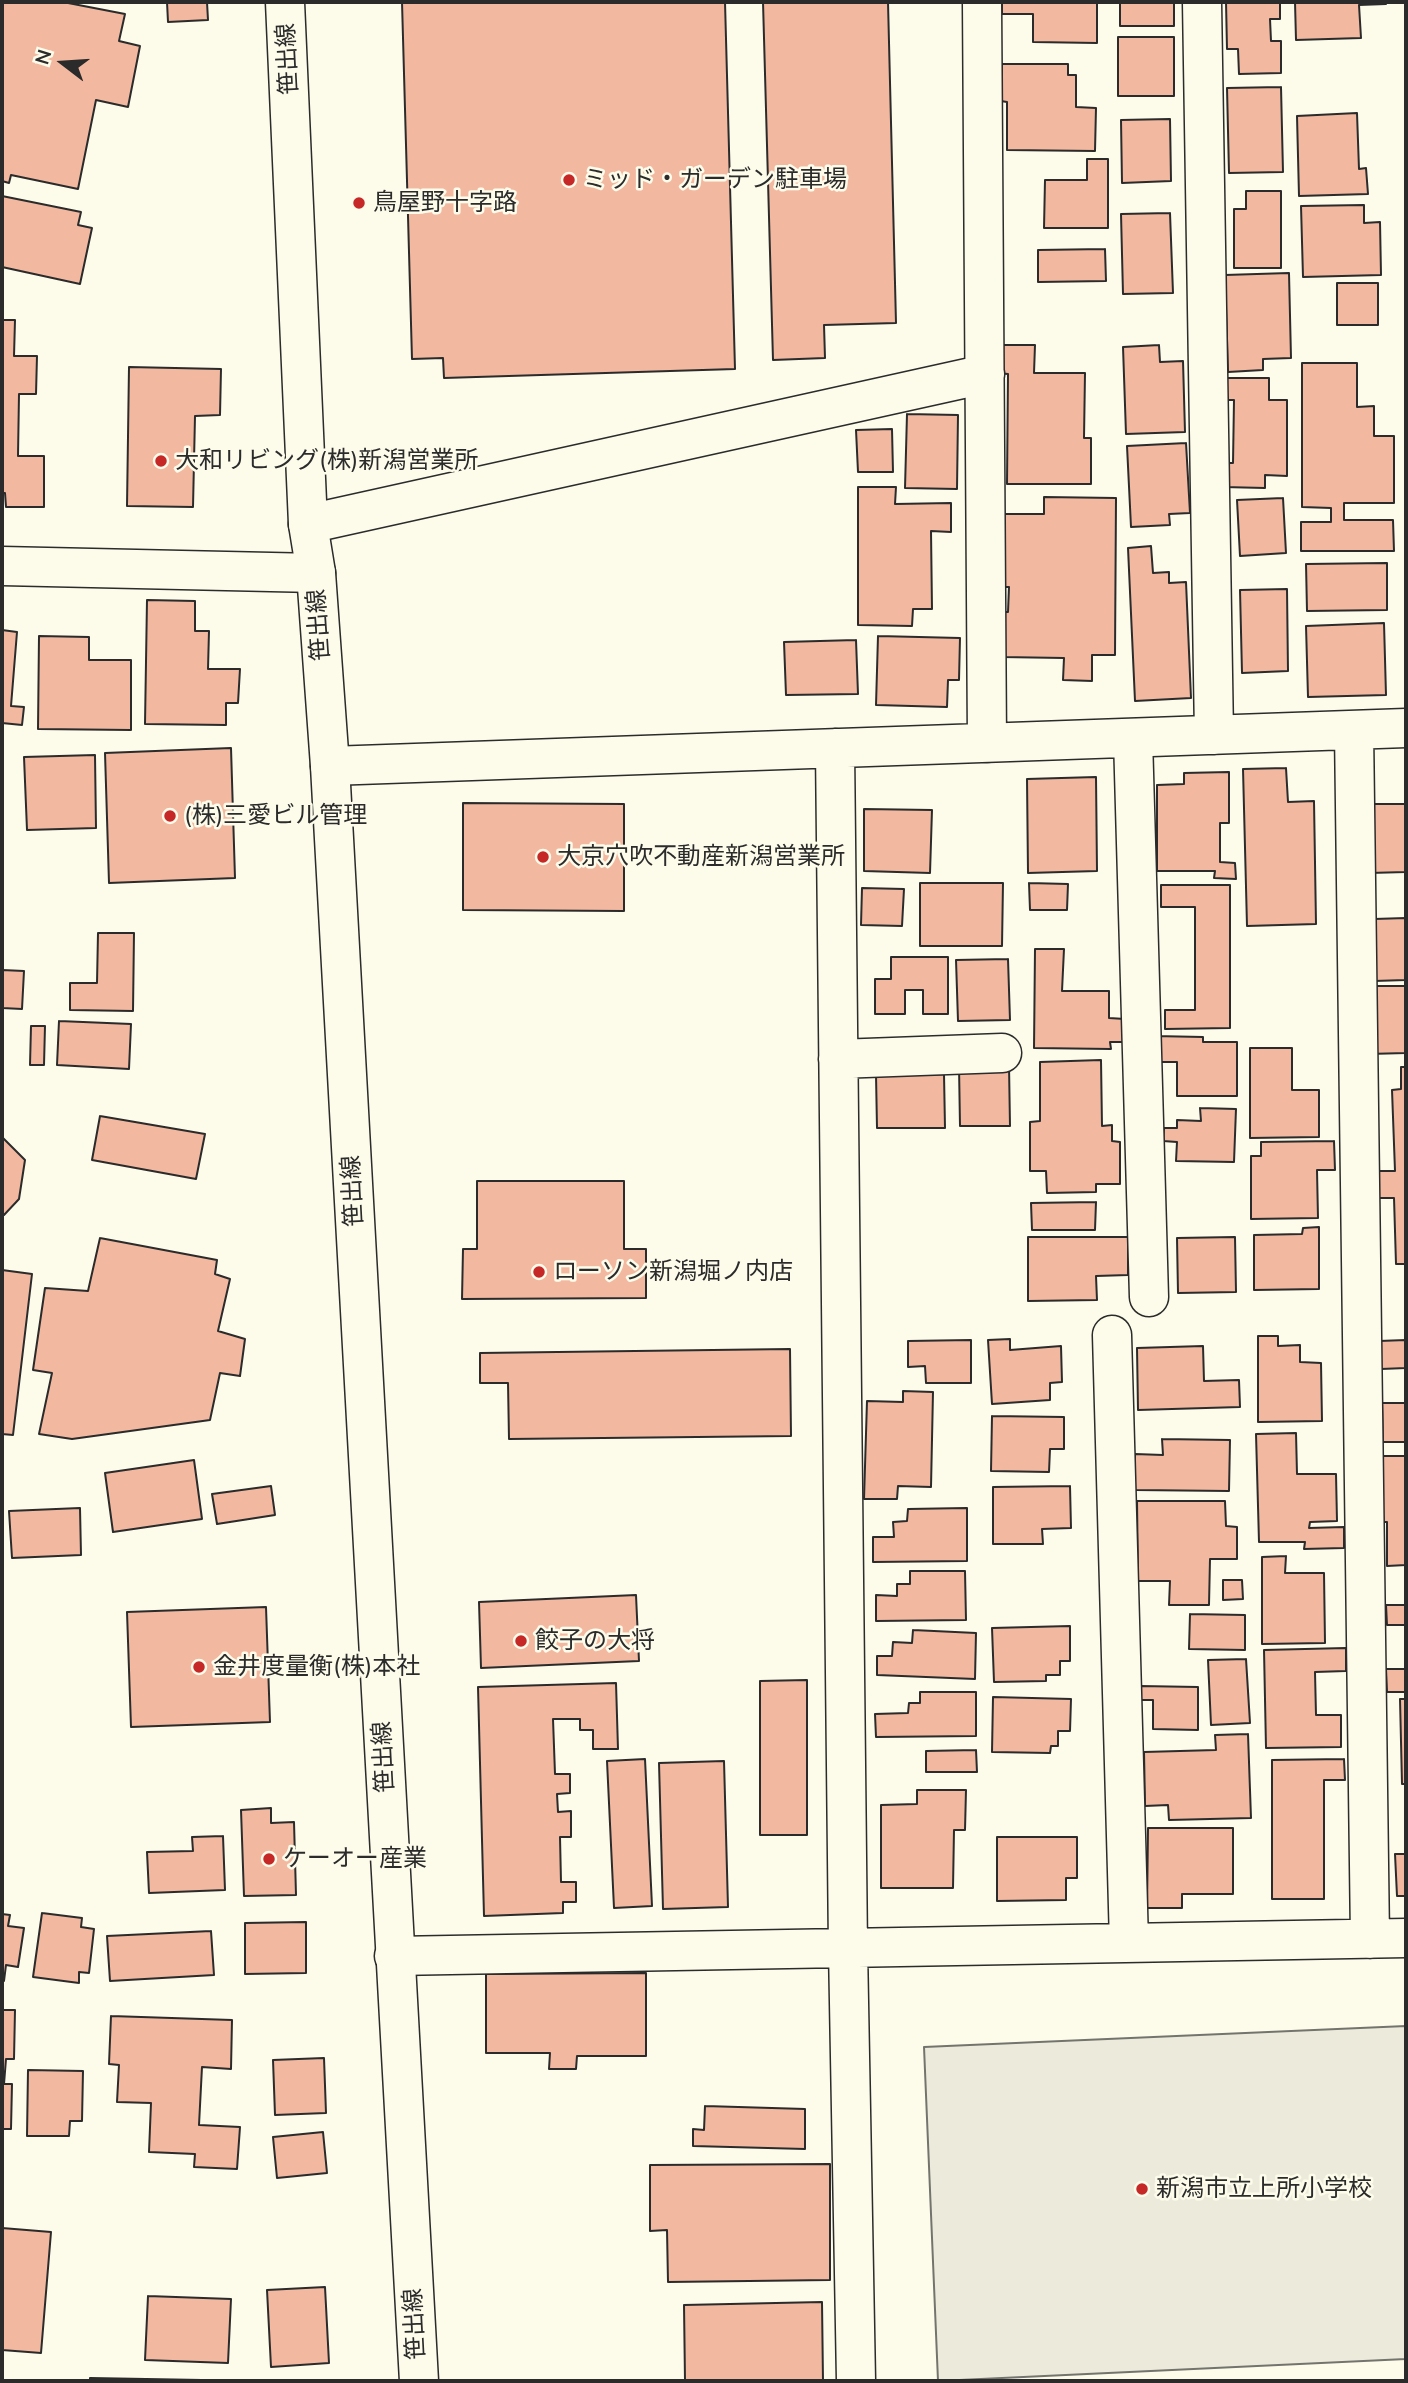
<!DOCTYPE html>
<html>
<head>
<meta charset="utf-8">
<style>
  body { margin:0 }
  #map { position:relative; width:1408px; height:2383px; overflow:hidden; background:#fdfbea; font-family:Mulish,sans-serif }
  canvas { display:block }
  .frame { position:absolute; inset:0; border:4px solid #2b2b2b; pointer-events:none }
  .north { position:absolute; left:28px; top:28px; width:70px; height:70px; -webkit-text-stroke:5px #fdfbea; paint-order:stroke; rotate:287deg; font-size:19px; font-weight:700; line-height:28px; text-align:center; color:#2b2b2b }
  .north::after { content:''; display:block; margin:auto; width:24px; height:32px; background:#2b2b2b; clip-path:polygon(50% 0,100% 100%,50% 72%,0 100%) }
</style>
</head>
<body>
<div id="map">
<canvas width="1408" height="2383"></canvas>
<div class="frame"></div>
<div class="north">N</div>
</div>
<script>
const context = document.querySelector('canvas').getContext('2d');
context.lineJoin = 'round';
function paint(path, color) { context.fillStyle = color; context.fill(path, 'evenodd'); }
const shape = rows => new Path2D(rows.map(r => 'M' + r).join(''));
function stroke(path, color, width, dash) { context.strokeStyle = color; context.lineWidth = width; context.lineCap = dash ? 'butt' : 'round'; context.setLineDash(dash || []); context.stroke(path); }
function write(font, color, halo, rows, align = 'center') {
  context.font = font + ' Mulish,"Noto Sans JP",sans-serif'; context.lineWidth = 5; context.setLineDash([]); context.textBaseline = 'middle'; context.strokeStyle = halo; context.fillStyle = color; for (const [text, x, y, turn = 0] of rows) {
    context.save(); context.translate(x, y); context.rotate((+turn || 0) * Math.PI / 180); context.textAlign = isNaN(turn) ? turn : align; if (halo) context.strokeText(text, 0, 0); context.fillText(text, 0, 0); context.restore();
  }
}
const green = shape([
  [1406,2026,1406,2359,938,2381,924,2047,1406,2026]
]);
paint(green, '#ecebdb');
stroke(green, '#74746e', 2);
const building = shape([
  [2,2,63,2,125,14,119,41,140,46,128,107,96,100,78,189,11,175,9,183,2,181,2,2],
  [167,2,207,2,208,20,168,22,167,2],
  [402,2,725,2,735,369,444,378,443,358,412,359,402,2],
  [763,2,888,2,896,323,824,325,825,358,773,360,763,2],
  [1002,2,1097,2,1097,43,1033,42,1033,14,1002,14,1002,2],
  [1120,2,1174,2,1174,26,1120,26,1120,2],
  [1226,2,1280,2,1280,19,1270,19,1271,41,1281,41,1281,73,1239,74,1238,49,1227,49,1226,2],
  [1295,2,1386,2,1386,4,1359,5,1361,38,1296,40,1295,2],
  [1118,37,1174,37,1174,96,1118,96,1118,37],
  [1002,64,1068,64,1068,75,1076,75,1076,107,1096,108,1095,151,1007,150,1007,102,1001,101,1002,64],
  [1281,87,1283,172,1229,173,1227,88,1281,87],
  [1357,113,1359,169,1366,168,1368,194,1299,196,1297,116,1357,113],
  [1170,119,1171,181,1122,183,1121,120,1170,119],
  [1087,159,1108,159,1108,228,1044,228,1045,180,1087,180,1087,159],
  [1246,191,1281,191,1281,268,1234,268,1234,209,1246,209,1246,191],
  [2,196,81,212,78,225,92,228,80,284,2,267,2,196],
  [1364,205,1364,223,1380,222,1381,275,1303,277,1301,206,1364,205],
  [1170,213,1173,293,1123,294,1121,214,1170,213],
  [1105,249,1106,281,1038,282,1038,250,1105,249],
  [1289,273,1291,358,1263,359,1263,370,1228,372,1225,275,1289,273],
  [1337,283,1378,283,1378,325,1337,325,1337,283],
  [2,320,15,320,14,356,37,356,36,394,19,394,18,456,44,456,44,507,6,507,5,493,2,493,2,320],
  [998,345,1035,345,1034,373,1085,373,1084,438,1091,438,1091,484,1007,484,1008,374,997,373,998,345],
  [1159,345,1160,362,1183,361,1185,432,1126,434,1123,347,1159,345],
  [1302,363,1357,363,1357,407,1374,406,1374,436,1394,436,1394,503,1344,503,1344,520,1393,520,1394,551,1301,551,1301,522,1331,522,1331,508,1302,507,1302,363],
  [129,367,221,369,220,415,195,416,193,507,127,506,129,367],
  [1225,378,1269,378,1269,400,1287,400,1287,476,1265,475,1265,488,1223,487,1224,463,1233,463,1234,400,1224,400,1225,378],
  [907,414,958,415,957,489,905,488,907,414],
  [892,429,893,472,858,472,856,430,892,429],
  [1186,443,1190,513,1169,514,1170,525,1131,527,1127,446,1186,443],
  [858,487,896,487,895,504,951,503,951,532,931,531,932,609,913,609,912,626,858,625,858,487],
  [1044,497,1116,498,1115,655,1092,655,1092,681,1063,680,1064,658,1001,657,1002,612,1008,612,1009,587,1002,587,1003,514,1044,514,1044,497],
  [1283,498,1286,553,1240,556,1237,500,1283,498],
  [1151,546,1153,573,1169,572,1169,583,1186,582,1191,698,1135,701,1128,548,1151,546],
  [1387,563,1387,610,1307,611,1306,564,1387,563],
  [1287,589,1288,671,1242,673,1240,590,1287,589],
  [147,600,195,601,195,631,209,631,208,669,240,669,238,703,226,703,226,725,145,724,147,600],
  [1384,623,1386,695,1308,697,1306,626,1384,623],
  [2,630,17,632,11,706,24,707,22,725,2,723,2,630],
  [39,636,89,637,89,660,131,660,131,730,38,729,39,636],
  [878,636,960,638,959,680,948,680,947,707,876,705,878,636],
  [856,640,858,694,786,695,784,642,856,640],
  [231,748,235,878,109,883,105,753,231,748],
  [95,755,96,828,27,830,24,757,95,755],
  [1286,768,1288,802,1314,801,1316,924,1247,926,1243,769,1286,768],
  [1229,772,1229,823,1220,823,1220,862,1235,863,1236,879,1214,878,1215,871,1157,871,1157,785,1184,784,1184,773,1229,772],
  [1096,777,1097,871,1028,873,1027,779,1096,777],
  [463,803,624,804,624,911,463,910,463,803],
  [1369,804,1406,804,1406,872,1369,873,1369,804],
  [864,809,932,810,930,873,864,871,864,809],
  [920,883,1003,883,1002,946,920,946,920,883],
  [1029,883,1068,884,1067,910,1030,910,1029,883],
  [1161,885,1230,885,1230,1028,1165,1029,1165,1010,1195,1010,1195,907,1161,907,1161,885],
  [862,888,904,889,902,926,861,925,862,888],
  [1406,918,1406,980,1374,981,1374,919,1406,918],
  [98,933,134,933,133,1011,70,1010,70,983,97,983,98,933],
  [1035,949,1064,949,1062,991,1109,991,1109,1018,1125,1019,1124,1042,1110,1042,1111,1049,1034,1048,1035,949],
  [891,957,948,957,948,1014,923,1014,923,990,905,990,905,1014,875,1014,875,979,891,979,891,957],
  [1008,959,1010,1020,958,1021,956,960,1008,959],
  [2,970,24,971,22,1009,2,1008,2,970],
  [1367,986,1406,986,1406,1053,1368,1054,1367,986],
  [59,1021,131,1024,129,1069,57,1065,59,1021],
  [31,1026,45,1026,44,1065,30,1065,31,1026],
  [1154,1036,1203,1037,1203,1042,1237,1042,1237,1096,1177,1096,1177,1062,1155,1062,1154,1036],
  [1250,1048,1292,1048,1292,1090,1319,1090,1319,1137,1250,1138,1250,1048],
  [1101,1060,1102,1126,1112,1125,1112,1141,1120,1142,1120,1184,1096,1184,1096,1192,1047,1193,1046,1171,1030,1171,1030,1122,1040,1121,1040,1062,1101,1060],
  [1009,1065,1010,1126,960,1126,959,1066,1009,1065],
  [1401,1067,1406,1067,1406,1264,1396,1264,1394,1198,1379,1198,1378,1171,1395,1171,1392,1090,1401,1089,1401,1067],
  [944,1074,945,1128,877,1128,876,1075,944,1074],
  [1200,1108,1236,1109,1234,1162,1176,1161,1177,1142,1163,1141,1164,1128,1177,1128,1177,1120,1201,1121,1200,1108],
  [100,1116,205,1134,196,1179,92,1160,100,1116],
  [2,1137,25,1160,19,1199,4,1215,2,1214,2,1137],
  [1334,1141,1335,1170,1317,1170,1318,1218,1251,1219,1251,1156,1261,1156,1261,1142,1334,1141],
  [477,1181,624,1181,624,1249,646,1249,646,1298,462,1299,463,1249,477,1249,477,1181],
  [1096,1202,1095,1230,1032,1230,1031,1203,1096,1202],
  [1319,1227,1319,1289,1254,1290,1254,1235,1302,1234,1303,1228,1319,1227],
  [1028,1237,1128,1237,1128,1275,1096,1276,1097,1300,1028,1301,1028,1237],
  [1235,1237,1236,1292,1178,1293,1177,1238,1235,1237],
  [100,1238,217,1260,215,1274,230,1279,218,1331,245,1339,240,1376,220,1373,210,1420,72,1439,39,1434,52,1373,33,1370,45,1288,88,1291,100,1238],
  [2,1270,32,1274,13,1435,2,1434,2,1270],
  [1258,1336,1278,1336,1278,1346,1300,1345,1300,1362,1321,1363,1322,1421,1258,1422,1258,1336],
  [1010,1339,1010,1350,1061,1346,1062,1382,1050,1383,1050,1400,992,1404,988,1340,1010,1339],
  [971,1340,971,1383,926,1383,925,1366,908,1367,908,1341,971,1340],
  [1406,1340,1406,1368,1381,1369,1379,1341,1406,1340],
  [1203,1346,1204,1381,1239,1380,1240,1407,1138,1410,1137,1348,1203,1346],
  [790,1349,791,1436,509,1439,508,1383,480,1383,480,1353,790,1349],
  [903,1391,933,1392,931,1487,898,1486,897,1499,864,1499,867,1401,903,1402,903,1391],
  [1382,1403,1406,1403,1406,1442,1383,1442,1382,1403],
  [992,1416,1064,1417,1064,1449,1050,1449,1049,1472,991,1471,992,1416],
  [1296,1433,1297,1474,1336,1474,1337,1521,1310,1522,1309,1528,1344,1527,1344,1548,1304,1549,1305,1542,1259,1542,1256,1434,1296,1433],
  [1162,1439,1230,1440,1229,1491,1135,1490,1135,1454,1163,1455,1162,1439],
  [1378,1456,1406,1456,1406,1565,1387,1566,1387,1522,1378,1522,1378,1456],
  [194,1460,202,1519,113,1532,105,1473,194,1460],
  [271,1486,275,1515,217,1524,212,1494,271,1486],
  [1070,1486,1071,1528,1042,1529,1043,1544,993,1544,993,1487,1070,1486],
  [1137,1501,1225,1501,1226,1526,1237,1527,1237,1559,1210,1559,1209,1605,1169,1605,1170,1581,1138,1581,1137,1501],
  [80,1508,81,1555,12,1558,9,1511,80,1508],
  [967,1508,967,1561,873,1562,873,1537,894,1537,893,1522,907,1521,908,1509,967,1508],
  [1286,1556,1285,1573,1324,1573,1325,1643,1262,1644,1262,1557,1286,1556],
  [910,1571,965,1571,966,1620,876,1621,876,1595,897,1596,897,1584,910,1584,910,1571],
  [1223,1580,1242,1580,1243,1599,1223,1600,1223,1580],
  [636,1595,639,1661,481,1668,479,1602,636,1595],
  [1386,1605,1406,1605,1406,1625,1387,1625,1386,1605],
  [266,1607,270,1722,131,1727,127,1612,266,1607],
  [1190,1614,1245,1615,1245,1650,1189,1649,1190,1614],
  [1070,1626,1070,1661,1060,1661,1060,1675,1046,1675,1046,1681,994,1682,992,1628,1070,1626],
  [913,1630,976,1633,975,1679,877,1675,877,1656,892,1656,893,1642,912,1643,913,1630],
  [1346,1648,1346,1671,1315,1672,1316,1715,1341,1715,1341,1747,1266,1748,1264,1650,1346,1648],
  [1246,1659,1250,1723,1211,1725,1208,1660,1246,1659],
  [1386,1669,1406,1669,1406,1692,1387,1692,1386,1669],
  [807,1680,807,1835,760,1835,760,1681,807,1680],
  [616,1683,618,1749,593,1749,593,1730,580,1730,580,1719,553,1719,555,1774,570,1774,570,1793,557,1794,558,1812,571,1811,571,1837,560,1837,561,1882,576,1882,576,1902,563,1902,563,1913,484,1916,478,1687,616,1683],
  [1140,1686,1198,1687,1198,1730,1153,1729,1153,1700,1140,1700,1140,1686],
  [920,1692,976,1692,976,1736,876,1737,875,1714,908,1713,909,1703,920,1703,920,1692],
  [993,1697,1071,1699,1070,1731,1058,1731,1058,1746,1051,1746,1050,1753,992,1752,993,1697],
  [1400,1699,1406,1699,1406,1784,1402,1784,1400,1699],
  [1248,1734,1251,1818,1169,1820,1168,1805,1145,1806,1144,1752,1216,1750,1215,1735,1248,1734],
  [976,1750,977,1772,926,1772,926,1751,976,1750],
  [645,1759,652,1906,614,1908,607,1761,645,1759],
  [1344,1759,1345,1780,1324,1780,1324,1899,1272,1899,1272,1760,1344,1759],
  [724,1761,728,1907,663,1909,659,1763,724,1761],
  [917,1790,966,1790,965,1830,954,1830,953,1888,881,1888,881,1805,917,1804,917,1790],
  [271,1808,271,1823,294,1822,296,1895,244,1896,241,1810,271,1808],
  [1148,1828,1233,1828,1233,1894,1182,1894,1182,1908,1147,1908,1148,1828],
  [223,1836,225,1890,149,1893,147,1852,193,1851,192,1837,223,1836],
  [997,1837,1077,1837,1077,1878,1066,1878,1066,1900,997,1901,997,1837],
  [1395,1854,1406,1854,1406,1896,1397,1896,1395,1854],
  [42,1913,82,1918,81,1927,94,1929,89,1973,79,1972,79,1983,33,1977,42,1913],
  [2,1914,10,1915,8,1926,24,1928,18,1967,6,1965,4,1981,2,1981,2,1914],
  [306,1922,306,1973,245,1974,245,1923,306,1922],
  [211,1931,214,1975,110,1981,107,1936,211,1931],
  [646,1973,646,2056,577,2056,576,2069,549,2069,550,2053,486,2053,486,1974,646,1973],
  [2,2010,15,2010,14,2059,6,2059,4,2084,12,2084,11,2129,2,2129,2,2010],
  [111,2016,232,2020,231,2069,202,2067,199,2125,240,2127,237,2169,194,2167,195,2154,149,2152,151,2103,117,2102,119,2065,109,2064,111,2016],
  [324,2058,326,2113,275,2115,273,2060,324,2058],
  [28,2070,83,2071,82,2121,70,2121,69,2136,27,2136,28,2070],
  [705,2106,805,2109,805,2149,693,2146,693,2129,704,2130,705,2106],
  [323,2132,327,2173,277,2178,273,2137,323,2132],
  [830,2164,830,2280,668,2282,667,2230,650,2231,650,2165,830,2164],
  [2,2228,51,2232,41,2353,2,2350,2,2228],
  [325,2287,329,2363,271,2367,267,2290,325,2287],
  [148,2296,231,2299,228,2363,145,2360,148,2296],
  [822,2302,823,2381,685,2381,684,2305,822,2302],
  [90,2378,258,2381,90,2381,90,2378]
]);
paint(building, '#f2b8a0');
stroke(building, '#2b2b2b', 2);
const minor = shape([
  [982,2,987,743],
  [1202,2,1214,735],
  [308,524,985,374],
  [2,566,316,573],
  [1354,730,1370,1939],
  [1133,738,1149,1297],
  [835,748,848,1948,856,2381],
  [330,766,1406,728],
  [838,1059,1002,1053],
  [1112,1335,1129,1943],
  [394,1956,1406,1938]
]);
const major = shape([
  [285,2,308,524,316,573,330,766,419,2381]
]);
stroke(minor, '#2b2b2b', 41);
stroke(major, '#2b2b2b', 41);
stroke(minor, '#fdfbea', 38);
stroke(major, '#fdfbea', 38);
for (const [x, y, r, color] of [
  [569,180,7,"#c62828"],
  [359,203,7,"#c62828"],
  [161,461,7,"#c62828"],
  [170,816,7,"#c62828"],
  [543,857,7,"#c62828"],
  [539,1272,7,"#c62828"],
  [521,1641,7,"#c62828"],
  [199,1667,7,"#c62828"],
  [269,1859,7,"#c62828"],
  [1142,2189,7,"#c62828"]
]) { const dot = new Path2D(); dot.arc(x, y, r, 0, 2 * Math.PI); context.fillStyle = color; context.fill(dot); stroke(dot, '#fdfbea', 2.5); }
write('24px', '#2b2b2b', '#fdfbea', [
  ["笹出線",288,59,-93],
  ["笹出線",319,625,-94],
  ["笹出線",353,1191,-93],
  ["笹出線",384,1757,-93],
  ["笹出線",415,2324,-93]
]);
write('24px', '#2b2b2b', '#fdfbea', [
  ["ミッド・ガーデン駐車場",583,180],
  ["鳥屋野十字路",373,203],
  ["大和リビング(株)新潟営業所",175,461],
  ["(株)三愛ビル管理",184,816],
  ["大京穴吹不動産新潟営業所",557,857],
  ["ローソン新潟堀ノ内店",553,1272],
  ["餃子の大将",535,1641],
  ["金井度量衡(株)本社",213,1667],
  ["ケーオー産業",283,1859],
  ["新潟市立上所小学校",1156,2189]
], 'left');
</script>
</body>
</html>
